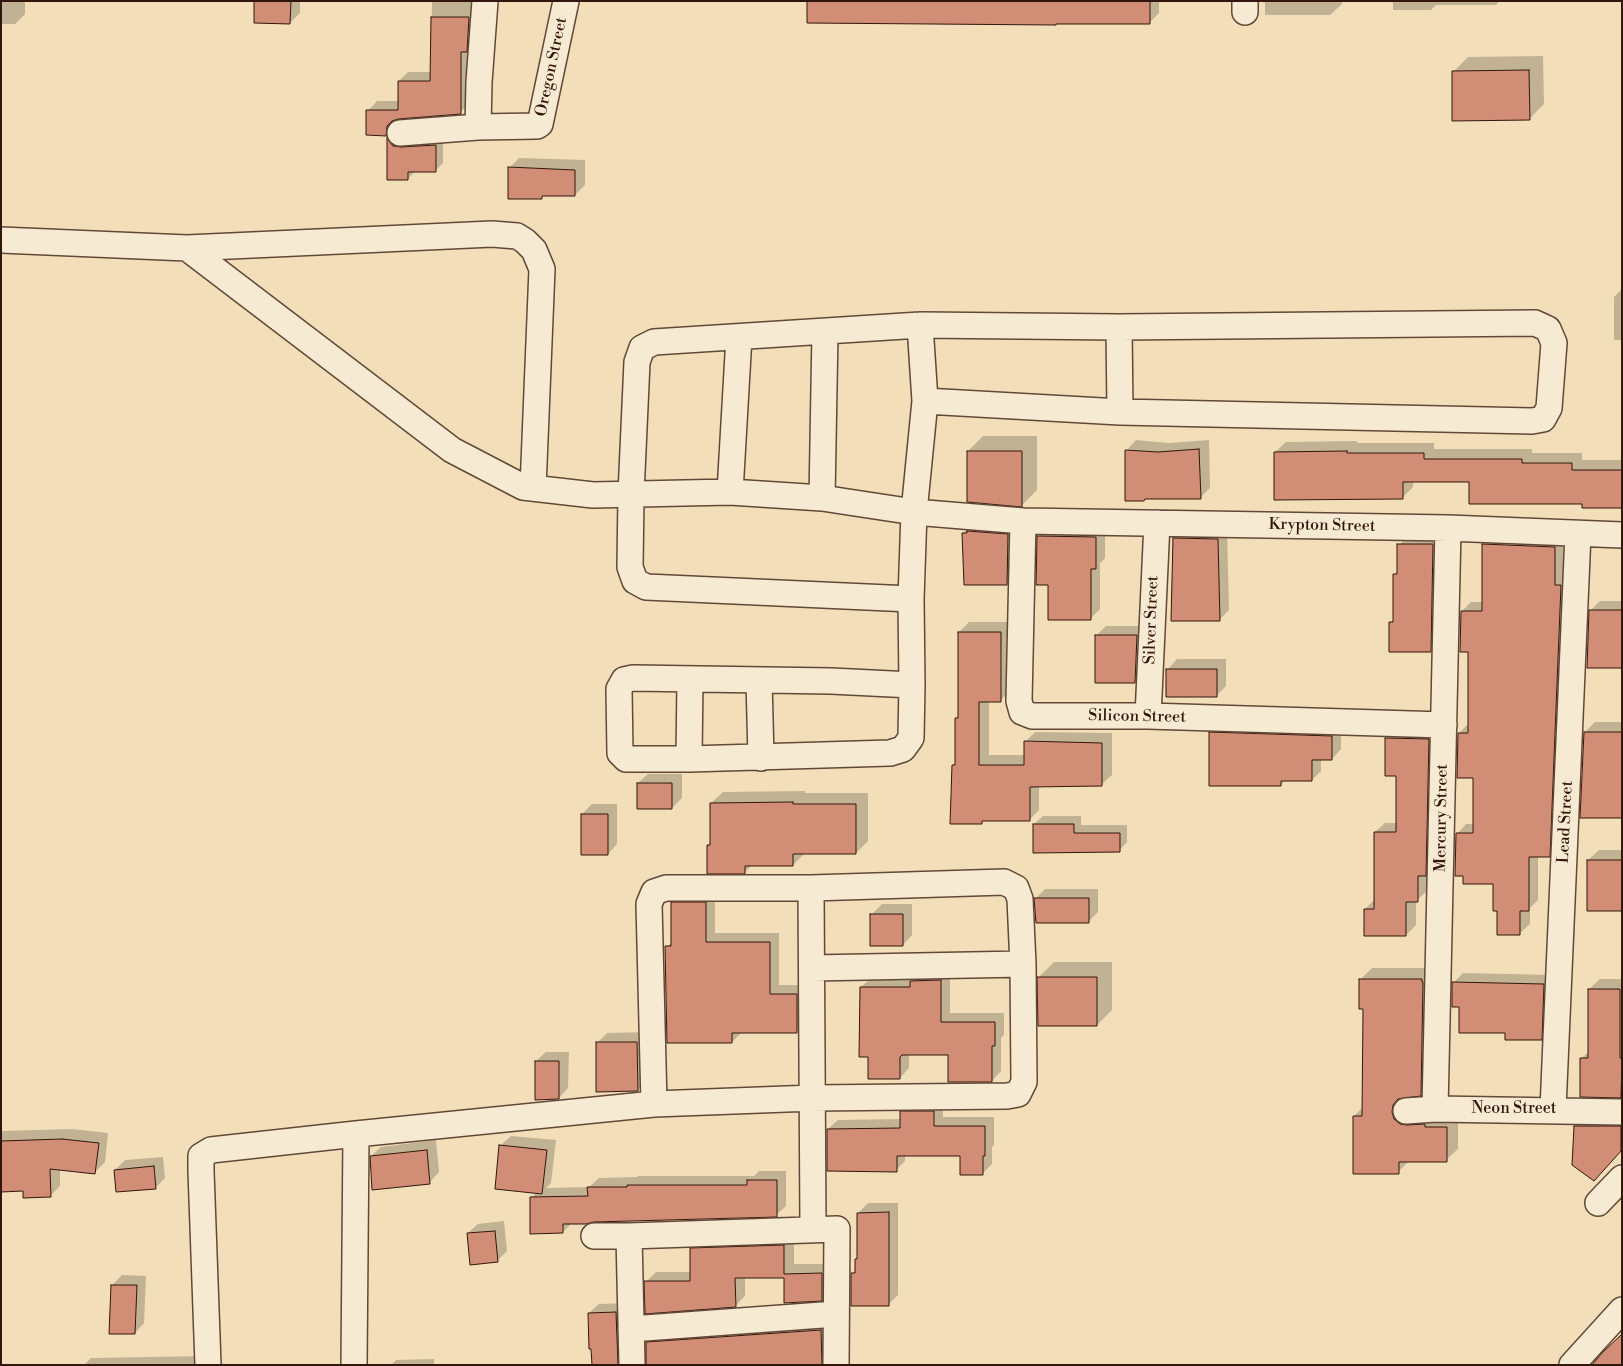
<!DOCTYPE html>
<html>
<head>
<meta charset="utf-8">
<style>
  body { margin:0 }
  #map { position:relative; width:1623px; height:1366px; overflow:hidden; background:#f2dfba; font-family:"Libre Bodoni",serif }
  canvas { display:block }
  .frame { position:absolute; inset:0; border:2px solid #32160b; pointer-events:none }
</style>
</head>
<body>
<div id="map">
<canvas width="1623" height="1366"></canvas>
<div class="frame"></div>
</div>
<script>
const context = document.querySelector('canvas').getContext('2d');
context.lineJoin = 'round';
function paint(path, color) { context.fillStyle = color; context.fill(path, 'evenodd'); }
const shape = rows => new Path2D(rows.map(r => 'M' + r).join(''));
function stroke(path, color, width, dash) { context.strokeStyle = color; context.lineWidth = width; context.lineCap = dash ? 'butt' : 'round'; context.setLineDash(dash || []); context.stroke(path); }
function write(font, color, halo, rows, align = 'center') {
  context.font = font + ' "Libre Bodoni",serif'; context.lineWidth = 4.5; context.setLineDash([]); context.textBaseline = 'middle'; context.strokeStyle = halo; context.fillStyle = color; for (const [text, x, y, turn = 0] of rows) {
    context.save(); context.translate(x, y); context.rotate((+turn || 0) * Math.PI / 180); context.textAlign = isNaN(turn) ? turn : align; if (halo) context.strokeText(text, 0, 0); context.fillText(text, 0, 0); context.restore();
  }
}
paint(shape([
  [1,1,25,1,25,14,15,24,1,24],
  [256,1,300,1,300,13,290,23],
  [432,1,478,1,469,103,460,113,396,118,395,125,386,134,368,111,377,101,399,101,399,81,408,72,431,72],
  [808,1,1159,1,1159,13,1149,23],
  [1265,1,1342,1,1342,4,1330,15,1265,15],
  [1393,1,1500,1,1496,5,1436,5,1431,10,1393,10],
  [1543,56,1544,104,1529,119,1453,72,1468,57],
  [396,132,443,138,443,163,435,171,416,170,408,179,388,179,388,139],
  [519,158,585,160,585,185,575,195,544,195,541,198,509,168],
  [1622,289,1622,393,1621,393,1621,340,1614,340,1614,297],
  [983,436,1037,436,1037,490,1022,505,968,451],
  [1136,440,1169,443,1209,440,1210,488,1200,498,1146,498,1144,500,1127,450],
  [1357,441,1357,443,1434,443,1434,449,1532,449,1532,453,1582,453,1582,460,1622,460,1622,506,1584,503,1471,481,1413,481,1413,487,1403,497,1275,452,1286,442],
  [973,523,1018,525,1017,574,1007,584,963,533],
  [1048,526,1105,527,1105,558,1100,563,1100,609,1091,618,1050,584,1038,536],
  [1184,529,1227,529,1229,610,1219,620,1174,538],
  [1493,535,1564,538,1559,846,1549,855,1538,855,1538,900,1530,908,1530,924,1520,933,1498,910,1494,882,1457,834,1466,824,1475,824,1475,776,1459,733,1469,723,1470,661,1462,611,1471,602,1484,602,1484,544],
  [1441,536,1438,643,1430,651,1391,623,1394,619,1394,575,1399,570,1399,545,1407,537],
  [1600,601,1622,601,1622,667,1590,611],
  [969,622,1010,622,1010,691,1000,701,989,701,989,755,1025,755,1025,742,1035,732,1112,733,1112,775,1102,784,1039,785,1039,810,1030,819,985,819,981,823,953,765,956,762,956,719,959,715,959,632],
  [1106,626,1147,626,1144,672,1135,682,1096,636],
  [1177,659,1226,659,1226,686,1216,696,1168,669],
  [1595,722,1622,722,1622,817,1585,732],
  [1220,723,1341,727,1341,749,1332,759,1321,759,1321,771,1312,780,1285,780,1281,785,1210,733],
  [1396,728,1438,730,1435,865,1427,874,1427,891,1416,901,1416,925,1406,935,1365,909,1375,899,1375,832,1385,823,1398,823,1398,775,1386,738],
  [648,774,682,774,682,798,672,808,638,783],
  [805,791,805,793,868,793,868,841,856,853,805,853,793,865,752,865,745,872,708,846,711,843,711,803,723,792],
  [592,804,617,804,617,844,608,854,582,814],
  [1043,816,1081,816,1081,825,1127,825,1127,842,1119,851,1034,824],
  [1599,850,1622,850,1622,910,1588,860],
  [1045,889,1098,889,1098,912,1088,922,1036,898],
  [682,893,715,893,715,933,779,933,779,985,806,985,806,1022,797,1031,741,1033,732,1042,667,947,672,941,672,903],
  [882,904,912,904,912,935,903,945,872,914],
  [1054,962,1112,962,1112,1010,1097,1025,1039,977],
  [1372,968,1433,968,1432,1083,1420,1094,1403,1097,1402,1100,1458,1116,1458,1149,1446,1160,1410,1160,1398,1172,1354,1116,1363,1107,1364,1007,1361,979],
  [950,971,950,1013,1004,1013,1004,1035,1001,1038,1001,1071,992,1081,949,1054,909,1054,909,1068,900,1078,869,1056,861,987,871,978],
  [1463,973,1553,975,1551,1029,1541,1039,1507,1032,1461,1006,1453,983],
  [1600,979,1622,979,1622,1095,1620,1096,1581,1059,1589,1051,1589,989],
  [647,1032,647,1080,638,1090,597,1043,607,1033],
  [546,1052,569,1052,568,1088,559,1098,536,1061],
  [943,1102,943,1117,994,1117,994,1145,992,1147,992,1164,982,1174,962,1154,905,1154,905,1161,896,1170,828,1129,838,1120,901,1119,901,1112,911,1103],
  [1585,1116,1622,1117,1622,1149,1604,1169,1575,1126],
  [72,1129,108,1133,105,1162,95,1172,60,1169,60,1186,50,1196,24,1190,1,1190,1,1131],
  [511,1136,556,1140,551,1183,546,1188,589,1187,599,1178,637,1177,638,1176,754,1176,759,1171,786,1171,786,1206,776,1215,594,1220,572,1223,563,1232,531,1198,537,1192,501,1145],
  [436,1140,439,1172,430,1182,371,1156,381,1147],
  [163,1157,165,1178,155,1188,115,1170,125,1160],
  [868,1203,898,1203,898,1295,888,1305,852,1273,857,1269,859,1258,858,1213],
  [504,1221,507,1251,497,1261,468,1233,478,1224],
  [794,1236,794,1264,832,1264,831,1290,822,1299,785,1277,745,1277,745,1296,735,1306,646,1282,656,1272,691,1272,691,1249,701,1239],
  [122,1275,146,1276,144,1323,135,1333,112,1285],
  [626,1303,631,1365,593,1365,589,1313,599,1304],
  [830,1320,831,1365,648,1365,647,1343,657,1333],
  [206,1356,206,1365,84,1365,91,1358],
  [434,1359,434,1365,391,1365,396,1360]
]), '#0003');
const building = shape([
  [254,1,291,1,290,24,254,23,254,1],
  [807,1,1150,1,1150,24,1056,24,1056,25,807,23,807,1],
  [431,17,469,17,467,52,461,52,461,114,398,119,392,121,387,126,386,136,366,135,366,110,398,110,398,81,430,81,431,17],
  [1529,70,1530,120,1452,121,1452,71,1529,70],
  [387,138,393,146,401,147,436,145,436,172,408,172,408,180,387,180,387,138],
  [508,167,575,170,575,196,542,196,542,199,508,199,508,167],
  [1199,449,1201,499,1145,499,1144,501,1125,501,1125,450,1158,452,1199,449],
  [967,451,1022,451,1022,507,967,502,967,451],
  [1347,451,1347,453,1424,453,1424,459,1522,459,1522,463,1572,463,1572,470,1622,470,1622,508,1582,508,1582,504,1469,504,1469,482,1403,482,1403,499,1274,500,1274,452,1347,451],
  [967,531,1008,534,1007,585,964,585,962,533,967,533,967,531],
  [1037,536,1096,537,1096,569,1091,569,1091,620,1048,620,1048,585,1036,585,1037,536],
  [1173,538,1218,539,1220,621,1171,621,1173,538],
  [1397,544,1433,544,1431,652,1389,652,1389,622,1393,622,1393,574,1397,574,1397,544],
  [1482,544,1555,547,1555,585,1561,585,1550,857,1529,857,1529,911,1520,911,1520,935,1497,935,1497,911,1493,911,1493,884,1463,884,1463,876,1455,876,1456,833,1473,833,1473,778,1457,778,1458,733,1468,733,1468,652,1460,652,1461,611,1482,611,1482,544],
  [1589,610,1622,610,1622,668,1587,668,1589,610],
  [958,632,1001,632,1001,702,979,702,979,765,1024,765,1024,741,1102,743,1102,786,1030,787,1030,821,982,821,982,824,950,824,952,765,955,765,955,718,958,718,958,632],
  [1095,635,1137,635,1135,683,1095,683,1095,635],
  [1166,669,1217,669,1217,697,1166,697,1166,669],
  [1209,732,1332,736,1332,760,1312,760,1312,781,1281,781,1281,786,1209,786,1209,732],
  [1584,732,1622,732,1622,818,1580,818,1584,732],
  [1385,738,1429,739,1426,876,1418,876,1418,902,1406,902,1406,936,1364,936,1364,909,1374,909,1374,832,1396,832,1396,776,1385,776,1385,738],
  [637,783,672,783,672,809,637,809,637,783],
  [793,802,793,804,856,804,856,854,793,854,793,866,745,866,745,874,707,874,707,845,710,845,710,803,793,802],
  [581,814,608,814,608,855,581,855,581,814],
  [1033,824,1074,824,1074,833,1120,833,1120,852,1033,853,1033,824],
  [1587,860,1622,860,1622,911,1587,911,1587,860],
  [1034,898,1089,898,1089,923,1036,923,1034,898],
  [671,902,706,902,706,942,770,942,770,994,797,994,797,1033,732,1033,732,1043,667,1043,665,946,671,946,671,902],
  [870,914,903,914,903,946,870,946,870,914],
  [1037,977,1097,977,1097,1026,1038,1026,1037,977],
  [1359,979,1422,979,1422,982,1423,982,1421,1096,1398,1099,1393,1105,1392,1112,1394,1119,1400,1124,1407,1125,1425,1124,1425,1127,1447,1127,1447,1162,1399,1162,1399,1174,1353,1174,1353,1116,1362,1116,1363,1009,1359,1009,1359,979],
  [941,980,941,1022,995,1022,995,1046,992,1046,992,1082,948,1082,948,1055,902,1055,900,1057,900,1079,868,1079,868,1057,859,1057,860,987,910,987,910,981,941,980],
  [1452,982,1544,984,1542,1040,1505,1040,1505,1033,1459,1033,1459,1007,1452,1007,1452,982],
  [1588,989,1620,989,1620,1058,1622,1058,1621,1098,1580,1097,1580,1058,1588,1058,1588,989],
  [596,1042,637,1042,638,1091,596,1092,596,1042],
  [535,1061,559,1061,559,1099,535,1100,535,1061],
  [900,1111,934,1111,934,1126,985,1126,985,1156,983,1156,983,1175,960,1175,960,1156,897,1156,897,1172,827,1171,827,1129,900,1128,900,1111],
  [1574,1126,1621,1126,1621,1151,1594,1181,1572,1165,1574,1126],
  [62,1139,99,1143,95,1174,50,1169,51,1197,23,1198,23,1191,1,1192,1,1141,62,1139],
  [499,1145,547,1150,542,1194,495,1189,499,1145],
  [427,1150,430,1184,372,1190,370,1156,427,1150],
  [154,1166,156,1189,116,1192,114,1170,154,1166],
  [747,1180,777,1180,777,1217,594,1222,586,1224,563,1224,563,1233,530,1234,530,1197,588,1196,587,1187,627,1187,627,1185,747,1185,747,1180],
  [889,1212,889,1306,851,1306,851,1273,855,1273,855,1259,857,1259,857,1213,889,1212],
  [495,1231,498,1262,470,1265,467,1233,495,1231],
  [784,1245,784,1274,822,1273,822,1301,784,1303,784,1278,735,1278,736,1307,645,1314,644,1281,690,1281,690,1248,784,1245],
  [111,1285,137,1285,135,1334,109,1334,111,1285],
  [616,1312,618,1365,592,1365,591,1349,589,1349,588,1313,616,1312],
  [821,1330,822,1365,646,1365,646,1342,821,1330],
  [1622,1334,1622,1365,1592,1365,1602,1353,1622,1334]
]);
paint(building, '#d18d75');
stroke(building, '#32160b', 1);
const minor = shape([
  [485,1,479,82,478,127,537,126,540,124,566,1],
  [1245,1,1245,12],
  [400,133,478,127],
  [1,240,187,248,452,450,523,487,593,495,730,492,822,498,914,512,1023,521,1448,528,1622,535],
  [187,248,492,234,517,236,525,241,534,250,542,269,533,488],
  [1119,327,1120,412],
  [730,492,739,337],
  [822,498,825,332],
  [1023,521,1019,701,1022,712,1032,716,1148,716,1444,725],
  [911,599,646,587,635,581,630,567,631,494,637,362,642,348,654,342,920,325,1119,327,1535,323,1548,329,1554,343,1549,408,1543,419,1532,421,1120,412,925,401],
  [759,680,761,758],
  [912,685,831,681,633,678,624,680,619,689,620,753,626,759,689,759,890,753,903,749,911,738,912,685,911,599,914,512,925,401,920,325],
  [1148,716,1157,523],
  [689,759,690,680],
  [811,888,813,1229],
  [812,968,1023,964],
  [1435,1109,1448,528],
  [1553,1109,1578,534],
  [1406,1111,1435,1109,1622,1112],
  [1598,1203,1622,1178],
  [594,1236,629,1236,837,1229,836,1365],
  [629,1236,632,1365],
  [631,1329,836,1314],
  [208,1365,201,1171,201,1156,211,1150,356,1134,654,1104,813,1098,1007,1096,1018,1094,1024,1082,1023,964,1020,899,1016,888,1004,882,811,888,666,888,654,892,649,904,654,1104],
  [354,1365,356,1134],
  [1572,1365,1622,1310]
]);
stroke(minor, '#624837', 28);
stroke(minor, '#f7ead2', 25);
write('16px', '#32160b', '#f7ead2', [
  ["Oregon Street",552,67,-78],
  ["Krypton Street",1322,526,1],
  ["Silver Street",1152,620,-88],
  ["Silicon Street",1137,717,1],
  ["Mercury Street",1442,818,-89],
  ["Lead Street",1566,822,-87],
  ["Neon Street",1514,1109]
]);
</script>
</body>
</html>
